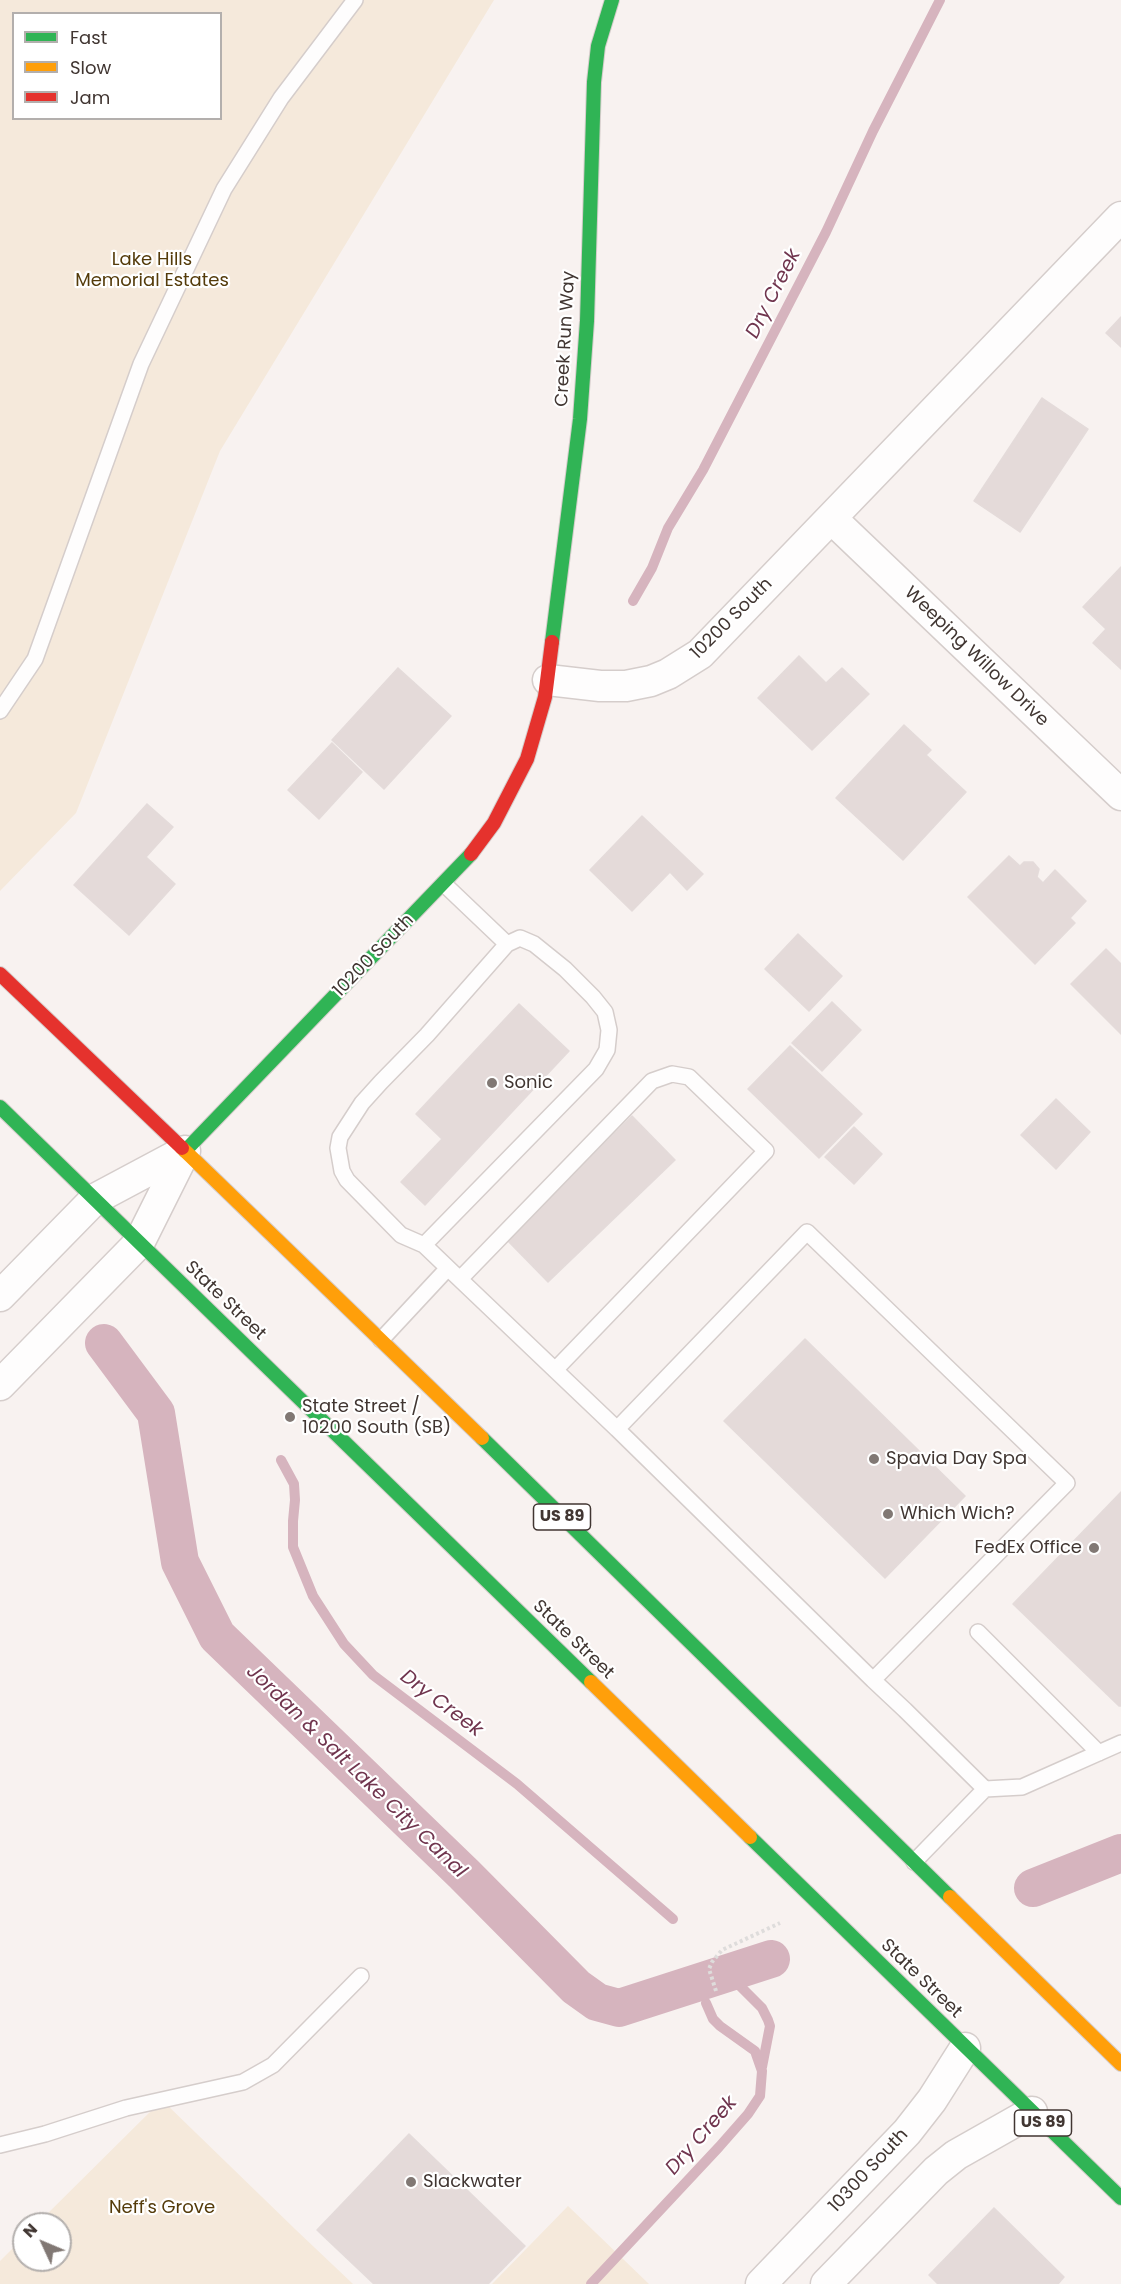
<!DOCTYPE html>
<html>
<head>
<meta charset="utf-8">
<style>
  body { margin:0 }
  #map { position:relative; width:1121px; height:2284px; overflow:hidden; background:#f8f2f0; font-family:Poppins,sans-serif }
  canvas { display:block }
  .legend { position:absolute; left:12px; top:12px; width:210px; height:108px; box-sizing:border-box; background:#fff; border:2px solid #b3afad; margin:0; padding:8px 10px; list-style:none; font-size:18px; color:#413632 }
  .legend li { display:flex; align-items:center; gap:12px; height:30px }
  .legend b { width:30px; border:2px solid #b3afad }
  .north { position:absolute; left:12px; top:2212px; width:60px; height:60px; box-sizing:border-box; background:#fff; border:2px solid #b3afad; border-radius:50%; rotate:314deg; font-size:16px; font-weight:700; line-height:24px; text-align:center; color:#413632 }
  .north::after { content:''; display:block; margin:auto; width:21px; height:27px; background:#817874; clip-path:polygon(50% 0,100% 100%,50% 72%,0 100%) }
</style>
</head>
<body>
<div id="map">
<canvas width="1121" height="2284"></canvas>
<ul class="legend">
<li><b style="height:8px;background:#30b455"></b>Fast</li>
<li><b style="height:8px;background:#ff9f0a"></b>Slow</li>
<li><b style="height:8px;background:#e5322d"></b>Jam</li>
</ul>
<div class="north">N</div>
</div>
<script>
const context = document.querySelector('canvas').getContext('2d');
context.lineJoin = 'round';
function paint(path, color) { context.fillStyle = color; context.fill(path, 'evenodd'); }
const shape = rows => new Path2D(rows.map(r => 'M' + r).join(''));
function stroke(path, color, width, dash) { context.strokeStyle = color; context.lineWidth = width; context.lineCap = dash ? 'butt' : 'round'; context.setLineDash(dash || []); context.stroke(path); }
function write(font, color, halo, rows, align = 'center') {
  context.font = font + ' Poppins,sans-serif'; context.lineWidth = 4.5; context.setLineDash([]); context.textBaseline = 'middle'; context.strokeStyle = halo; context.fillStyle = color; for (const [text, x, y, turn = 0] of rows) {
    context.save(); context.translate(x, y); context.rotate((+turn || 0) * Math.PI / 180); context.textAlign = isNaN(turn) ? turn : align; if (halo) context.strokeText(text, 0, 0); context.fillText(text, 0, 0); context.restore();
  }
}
paint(shape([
  [0,0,494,0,220,451,76,813,0,891],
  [14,14,220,14,220,118,14,118],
  [162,2100,295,2229,353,2284,0,2284,0,2261,24,2237,24,2260,60,2260,60,2224,37,2224],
  [568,2206,649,2284,492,2284]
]), '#f5e9db');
stroke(shape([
  [633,601,652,568,668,528,703,470,826,232,873,131,940,0],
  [281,1460,294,1484,295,1500,293,1521,293,1547,313,1596,344,1644,373,1675,517,1784,673,1919],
  [727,1973,762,2008,768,2020,770,2026,762,2067],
  [591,2284,719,2147,748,2114,760,2096,762,2071,755,2051,720,2026,713,2019,706,2003]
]), '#d6b4be', 10);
stroke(shape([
  [104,1343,156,1413,180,1562,217,1636,464,1874,576,1987,597,2002,619,2008,771,1959],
  [1033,1888,1121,1853]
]), '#d6b4be', 38);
const building = shape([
  [1121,317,1121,347,1106,333,1121,317],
  [1042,398,1088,429,1020,532,974,501,1042,398],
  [1121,567,1121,669,1093,643,1106,629,1083,607,1121,567],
  [799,656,826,683,842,668,869,694,812,750,758,698,799,656],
  [398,668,451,716,384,789,332,740,398,668],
  [904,725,931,750,926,755,966,792,903,860,836,798,904,725],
  [332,743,362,772,319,819,288,790,332,743],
  [147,804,173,827,146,857,175,884,129,935,74,885,147,804],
  [642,816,703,874,687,890,670,872,632,911,590,870,642,816],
  [1009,856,1020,866,1024,862,1033,862,1039,869,1037,877,1043,883,1055,870,1086,901,1070,918,1075,923,1035,964,968,897,1009,856],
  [798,934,842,976,809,1011,765,969,798,934],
  [1106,949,1121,964,1121,1034,1071,984,1106,949],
  [832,1002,861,1030,822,1071,792,1043,832,1002],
  [519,1004,569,1051,425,1205,401,1182,442,1139,416,1114,519,1004],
  [790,1046,862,1114,819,1158,748,1089,790,1046],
  [1056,1099,1090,1132,1056,1169,1021,1135,1056,1099],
  [632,1116,675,1160,548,1282,506,1239,632,1116],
  [854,1127,882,1154,854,1184,825,1157,854,1127],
  [805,1339,965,1496,885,1578,724,1421,805,1339],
  [1121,1492,1121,1706,1119,1706,1013,1604,1121,1492],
  [409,2134,525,2246,488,2284,374,2284,317,2230,409,2134],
  [994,2208,1064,2277,1058,2284,938,2284,929,2275,994,2208]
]);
paint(building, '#e4dad9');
stroke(building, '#e4dbda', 1.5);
const lane = shape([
  [0,711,35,659,141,364,224,189,281,98,355,0],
  [444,884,507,944],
  [424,1245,401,1235,347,1180,342,1171,338,1148,340,1137,362,1103,381,1082,427,1035,507,944,520,938,534,944,565,969,593,997,605,1012,609,1030,607,1050,596,1069,424,1245,448,1268],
  [460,1279,652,1081,672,1074,689,1077,766,1151,555,1370],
  [381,1340,448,1268,617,1429],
  [978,1632,1099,1753],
  [873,1680,1067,1483,807,1232,617,1429,873,1680,905,1710,985,1789,914,1862],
  [985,1789,1022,1787,1121,1743],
  [0,2145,45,2134,126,2108,243,2082,273,2065,361,1976]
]);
const street = shape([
  [831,518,1121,795],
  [548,680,600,686,626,686,651,681,668,674,700,654,1121,217],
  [0,1296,95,1199,185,1151],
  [0,1385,139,1243,185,1151],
  [761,2284,907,2132,932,2100,965,2048],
  [826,2284,936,2171,956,2155,1032,2112]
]);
const fast = shape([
  [552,642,580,419,587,321,594,82,598,46,612,0],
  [0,1107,591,1682],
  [185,1151,471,854],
  [482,1438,950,1897],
  [750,1837,1121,2198]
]);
const slow = shape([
  [182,1148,482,1438],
  [591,1682,750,1837],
  [950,1897,1121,2064]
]);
const jam = shape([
  [471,854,494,823,527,759,545,697,552,642],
  [0,974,182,1148]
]);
stroke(lane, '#d5cdcb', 18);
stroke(street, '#d5cdcb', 33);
stroke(fast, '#d5cdcb', 16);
stroke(slow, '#d5cdcb', 16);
stroke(jam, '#d5cdcb', 16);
stroke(shape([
  [716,1991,709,1969,712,1962,722,1950,780,1923]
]), '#dedcdb', 4, [3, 3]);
stroke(lane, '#fefdfd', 15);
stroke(street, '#fefdfd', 30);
stroke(fast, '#30b455', 14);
stroke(slow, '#ff9f0a', 14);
stroke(jam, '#e5322d', 14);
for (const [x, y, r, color] of [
  [492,1083,6,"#817874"],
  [290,1417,6,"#817874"],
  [874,1459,6,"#817874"],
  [888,1514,6,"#817874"],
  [1094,1548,6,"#817874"],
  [411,2182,6,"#817874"]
]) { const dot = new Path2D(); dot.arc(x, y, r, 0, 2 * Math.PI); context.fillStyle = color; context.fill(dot); stroke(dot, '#fff', 2); }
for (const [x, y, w] of [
  [562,1517,57],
  [1043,2123,57]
]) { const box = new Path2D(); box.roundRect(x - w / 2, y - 13, w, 26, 4.5); context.fillStyle = '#fff'; context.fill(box); stroke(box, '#413632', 1.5); }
write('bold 16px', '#413632', null, [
  ["US 89",562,1517],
  ["US 89",1043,2123]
]);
write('18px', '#543b0a', '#fff', [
  ["Lake Hills",152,260],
  ["Memorial Estates",152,281],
  ["Neff's Grove",162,2208]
]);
write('18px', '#413632', '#fff', [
  ["Creek Run Way",566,339,-87],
  ["10200 South",732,619,-45],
  ["Weeping Willow Drive",976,657,44],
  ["10200 South",374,956,-46],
  ["State Street",225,1301,44],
  ["State Street",573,1640,44],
  ["State Street",921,1979,44],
  ["10300 South",869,2171,-47]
]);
write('18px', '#413632', '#fff', [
  ["Sonic",504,1083],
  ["State Street /",302,1407],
  ["10200 South (SB)",302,1428],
  ["Spavia Day Spa",886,1459],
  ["Which Wich?",900,1514],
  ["FedEx Office",1082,1548,"right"],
  ["Slackwater",423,2182]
], 'left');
write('italic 20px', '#70354e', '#fff', [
  ["Dry Creek",774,294,-63],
  ["Dry Creek",441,1704,37],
  ["Jordan & Salt Lake City Canal",356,1772,44],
  ["Dry Creek",702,2136,-49]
]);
</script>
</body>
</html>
